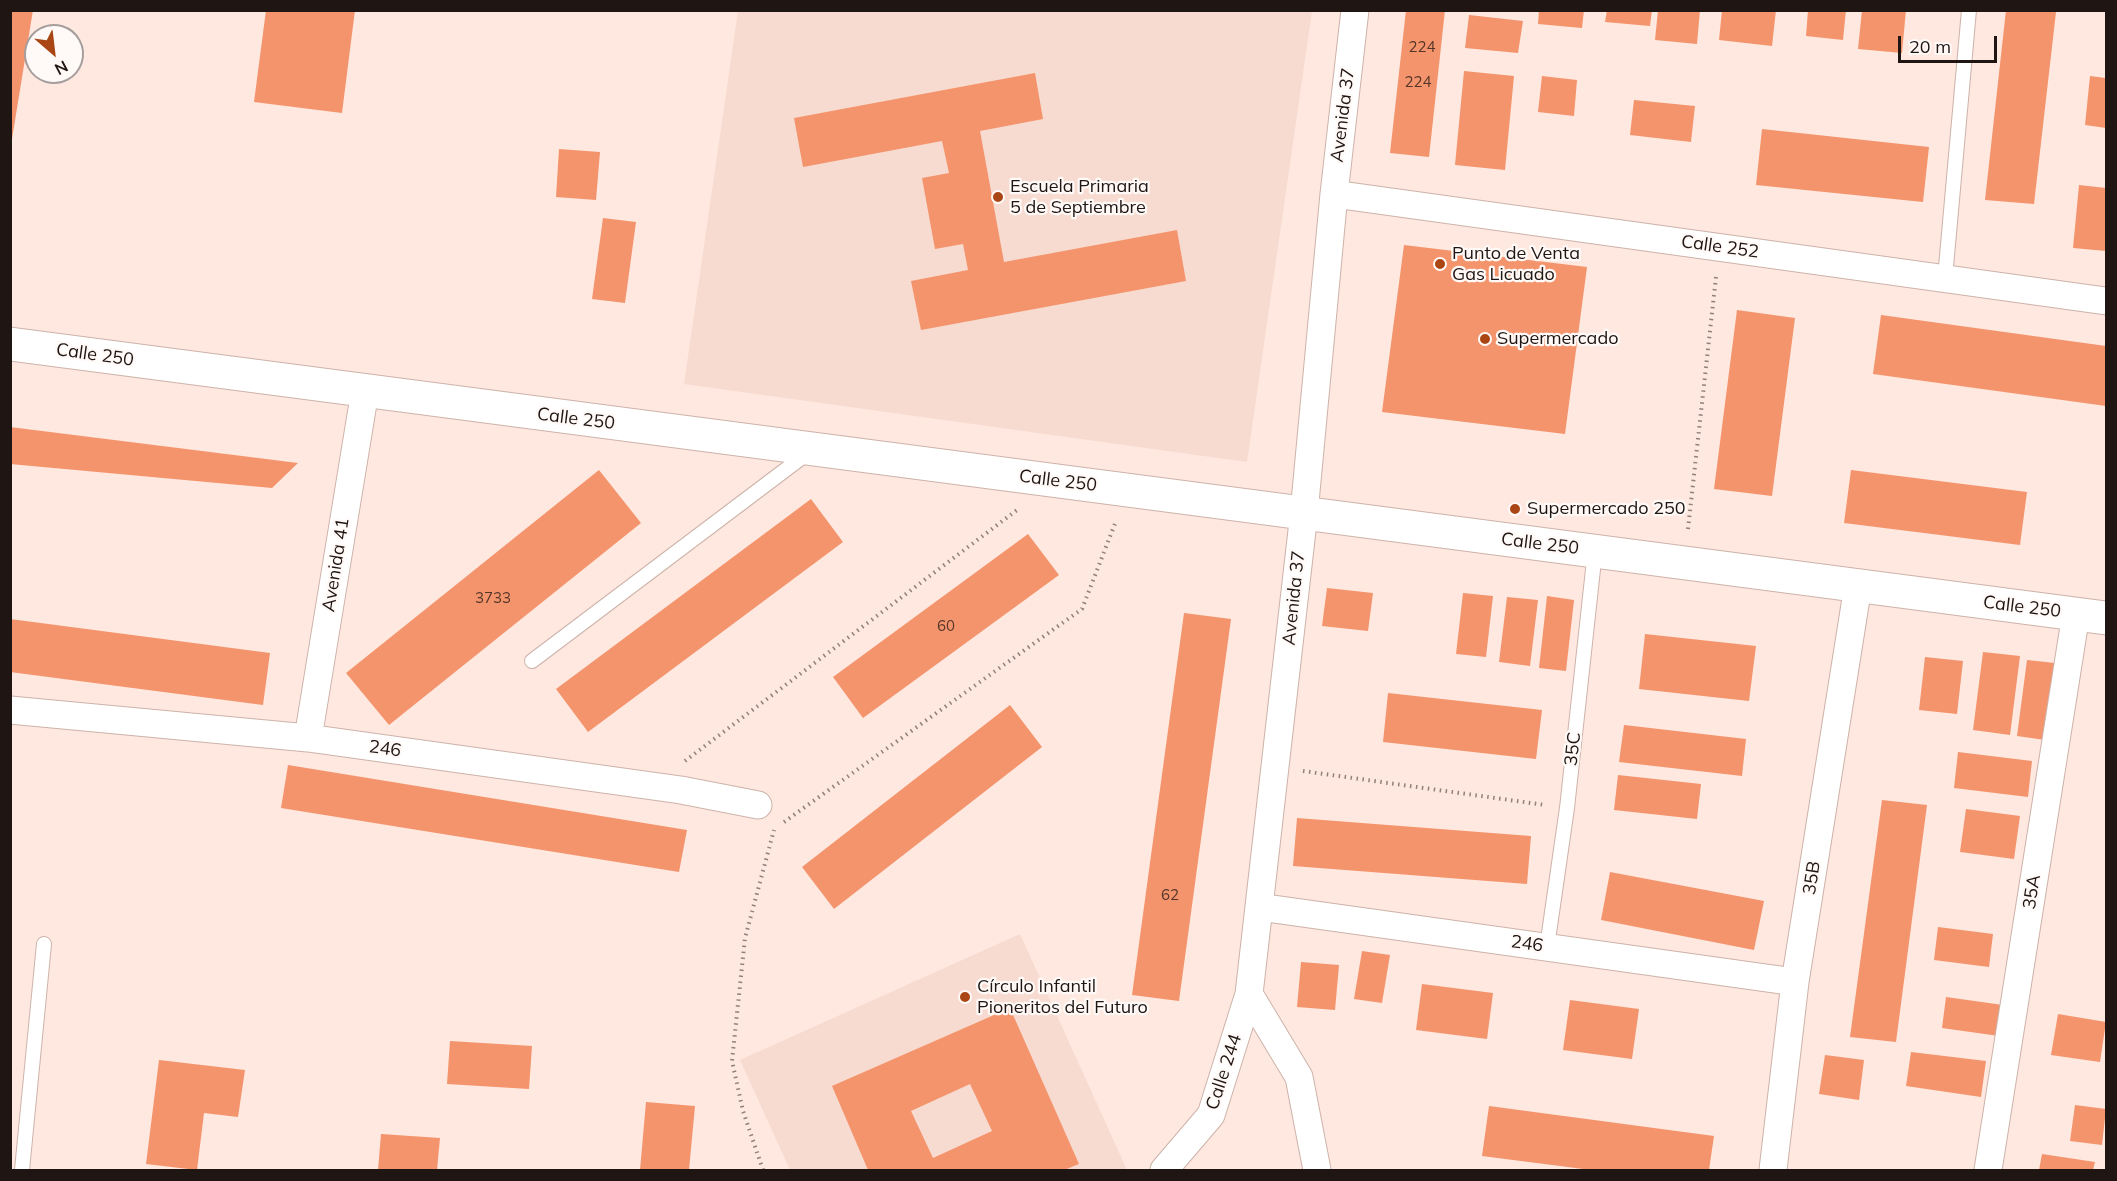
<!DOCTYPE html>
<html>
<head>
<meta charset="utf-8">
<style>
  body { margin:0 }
  #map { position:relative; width:2117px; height:1181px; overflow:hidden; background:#fee8e0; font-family:Mulish,sans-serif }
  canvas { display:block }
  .frame { position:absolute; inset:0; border:12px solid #1f1613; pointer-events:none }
  .north { position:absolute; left:24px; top:24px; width:60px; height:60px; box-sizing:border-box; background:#fff9f7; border:2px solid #a59e9c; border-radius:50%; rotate:152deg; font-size:16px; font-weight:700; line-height:24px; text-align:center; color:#1f1613 }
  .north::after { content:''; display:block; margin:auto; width:21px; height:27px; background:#aa4614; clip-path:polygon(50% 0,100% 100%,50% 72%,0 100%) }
  .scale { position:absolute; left:1898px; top:36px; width:99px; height:27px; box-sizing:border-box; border:3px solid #1f1613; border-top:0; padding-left:8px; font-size:18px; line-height:21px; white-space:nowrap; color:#1f1613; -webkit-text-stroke:4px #fff9f7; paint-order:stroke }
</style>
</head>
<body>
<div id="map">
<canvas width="2117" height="1181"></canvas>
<div class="frame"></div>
<div class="north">N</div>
<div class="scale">20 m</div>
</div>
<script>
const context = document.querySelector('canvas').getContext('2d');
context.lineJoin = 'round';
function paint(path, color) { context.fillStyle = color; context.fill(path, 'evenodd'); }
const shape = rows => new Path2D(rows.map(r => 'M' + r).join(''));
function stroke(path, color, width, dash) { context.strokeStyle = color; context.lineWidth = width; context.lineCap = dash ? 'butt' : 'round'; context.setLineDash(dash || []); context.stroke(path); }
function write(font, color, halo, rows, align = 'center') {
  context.font = font + ' Mulish,sans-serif'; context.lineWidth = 4.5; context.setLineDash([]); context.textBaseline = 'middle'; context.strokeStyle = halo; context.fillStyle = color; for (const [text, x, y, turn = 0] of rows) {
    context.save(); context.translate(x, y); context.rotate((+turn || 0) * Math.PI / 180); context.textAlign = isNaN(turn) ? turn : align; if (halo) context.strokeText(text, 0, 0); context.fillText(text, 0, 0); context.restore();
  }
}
paint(shape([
  [738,11,1312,11,1247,462,684,384],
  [1020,934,1127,1170,790,1170,740,1060]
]), '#f7dbd0');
paint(shape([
  [10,10,33,10,12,139,10,139],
  [266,10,355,10,342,113,254,102],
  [1406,10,1445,10,1429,157,1390,153],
  [1539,10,1584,10,1582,28,1538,24],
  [1607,10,1652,10,1650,26,1605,22],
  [1658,10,1700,10,1697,44,1655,40],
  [1722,10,1776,10,1772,46,1719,40],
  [1808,10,1846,10,1843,40,1806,36],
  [1862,10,1906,10,1902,53,1858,49],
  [2006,10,2056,12,2034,204,1985,200],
  [1469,15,1523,21,1518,53,1465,48],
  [1464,71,1514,76,1505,170,1455,165],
  [1035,73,1043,119,980,131,1004,262,1177,230,1186,281,921,330,911,281,968,270,963,244,935,249,922,178,949,173,942,141,803,167,794,118],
  [1542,76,1577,80,1574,116,1538,112],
  [2090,76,2106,78,2106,128,2085,125],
  [1634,100,1695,106,1691,142,1630,135],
  [1762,129,1929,147,1923,202,1756,185],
  [559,149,600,152,596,200,556,197],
  [2079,185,2106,188,2106,251,2073,248],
  [603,218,636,222,625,303,592,299],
  [1404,245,1587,267,1565,434,1382,412],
  [1737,310,1795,318,1772,496,1714,489],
  [1881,315,2106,346,2106,406,1873,374],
  [10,427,298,463,272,488,10,464],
  [599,470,641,523,389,725,346,673],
  [1851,470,2027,492,2020,545,1844,523],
  [811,499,843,542,588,732,556,689],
  [1028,534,1059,575,863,718,833,677],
  [1327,588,1373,593,1368,631,1322,626],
  [1463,593,1493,596,1486,657,1456,654],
  [1547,596,1574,600,1566,671,1539,668],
  [1507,597,1538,600,1530,666,1499,662],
  [1184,613,1231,619,1179,1001,1132,995],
  [10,619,270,653,263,705,10,672],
  [1645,634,1756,646,1749,701,1639,689],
  [1983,652,2020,656,2010,735,1973,730],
  [1925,657,1963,661,1957,714,1919,710],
  [2027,660,2055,663,2045,740,2017,736],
  [1388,693,1542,710,1536,759,1383,742],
  [1010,705,1042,747,834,909,802,867],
  [1624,725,1746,739,1742,776,1619,762],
  [1958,752,2032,761,2028,797,1954,788],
  [288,765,687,830,679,872,281,808],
  [1618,775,1701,784,1697,819,1614,810],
  [1882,800,1927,805,1896,1042,1850,1037],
  [1966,809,2020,816,2014,859,1960,852],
  [1297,818,1531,836,1527,884,1293,866],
  [1610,872,1764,901,1754,950,1601,920],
  [1938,927,1993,934,1989,967,1934,960],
  [1362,951,1390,955,1382,1003,1354,999],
  [1301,962,1339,965,1335,1010,1297,1007],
  [1422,984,1493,993,1487,1039,1416,1030],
  [1946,997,2003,1005,1999,1036,1942,1028],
  [1570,1000,1639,1009,1632,1059,1563,1050],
  [1010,1008,1079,1164,1064,1170,868,1170,832,1086],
  [970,1084,992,1131,933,1158,911,1111],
  [2058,1014,2106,1022,2100,1062,2051,1055],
  [450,1041,532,1046,529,1089,447,1084],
  [1911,1052,1986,1061,1981,1097,1906,1086],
  [1825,1055,1864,1060,1859,1100,1819,1094],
  [159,1060,245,1070,238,1117,204,1113,197,1170,146,1164],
  [646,1102,695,1106,689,1170,640,1170],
  [2075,1105,2106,1109,2102,1145,2070,1141],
  [1489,1106,1714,1136,1709,1170,1591,1170,1482,1156],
  [381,1134,440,1138,437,1170,378,1170],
  [2042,1154,2095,1162,2093,1170,2039,1170]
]), '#f4946c');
const service = shape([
  [1945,278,1969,10],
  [532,661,809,452],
  [1547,947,1567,808,1595,551],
  [22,1170,44,944]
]);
const minor = shape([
  [1334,194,2106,301],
  [10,710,308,738,681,790,758,805],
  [308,738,365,391],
  [1259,907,1795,982],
  [1249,994,1299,1077,1317,1170],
  [1164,1170,1211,1115,1249,994,1304,513,1334,194,1355,10],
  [1773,1170,1795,982,1858,586],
  [1988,1170,2076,614]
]);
const secondary = shape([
  [10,344,2106,618]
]);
stroke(service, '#cdb3a9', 16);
stroke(minor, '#cdb3a9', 29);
stroke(secondary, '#cdb3a9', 35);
stroke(shape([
  [1688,529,1716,277],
  [685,761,1017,510],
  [1303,771,1545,805],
  [784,822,1082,609,1116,521],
  [763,1170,743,1111,732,1061,745,938,774,830]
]), '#91817c', 4, [1.5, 4.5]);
stroke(service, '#fff', 14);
stroke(minor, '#fff', 27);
stroke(secondary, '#fff', 33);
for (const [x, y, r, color] of [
  [998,197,6,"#aa4614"],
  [1440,264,6,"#aa4614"],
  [1485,339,6,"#aa4614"],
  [1515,509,6,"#aa4614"],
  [965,997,6,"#aa4614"]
]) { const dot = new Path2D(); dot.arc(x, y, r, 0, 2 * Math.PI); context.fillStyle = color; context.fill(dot); stroke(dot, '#fff9f7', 2); }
write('15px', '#543629', null, [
  ["224",1422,47],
  ["224",1418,82],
  ["3733",493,598],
  ["60",946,626],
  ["62",1170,895]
]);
write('18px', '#1f1613', '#fff9f7', [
  ["Avenida 37",1343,115,-83],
  ["Calle 252",1720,247,8],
  ["Calle 250",95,355,8],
  ["Calle 250",576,419,7],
  ["Calle 250",1058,481,7],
  ["Calle 250",1540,544,7],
  ["Avenida 41",336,565,-81],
  ["Avenida 37",1294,598,-84],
  ["Calle 250",2022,607,7],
  ["246",385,749,8],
  ["35C",1573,749,-84],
  ["35B",1812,878,-81],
  ["35A",2032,892,-81],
  ["246",1527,944,8],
  ["Calle 244",1224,1072,-72]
]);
write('18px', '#1f1613', '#fff9f7', [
  ["Escuela Primaria",1010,187],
  ["5 de Septiembre",1010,208],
  ["Punto de Venta",1452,254],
  ["Gas Licuado",1452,275],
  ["Supermercado",1497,339],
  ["Supermercado 250",1527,509],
  ["Círculo Infantil",977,987],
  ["Pioneritos del Futuro",977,1008]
], 'left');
</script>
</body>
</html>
